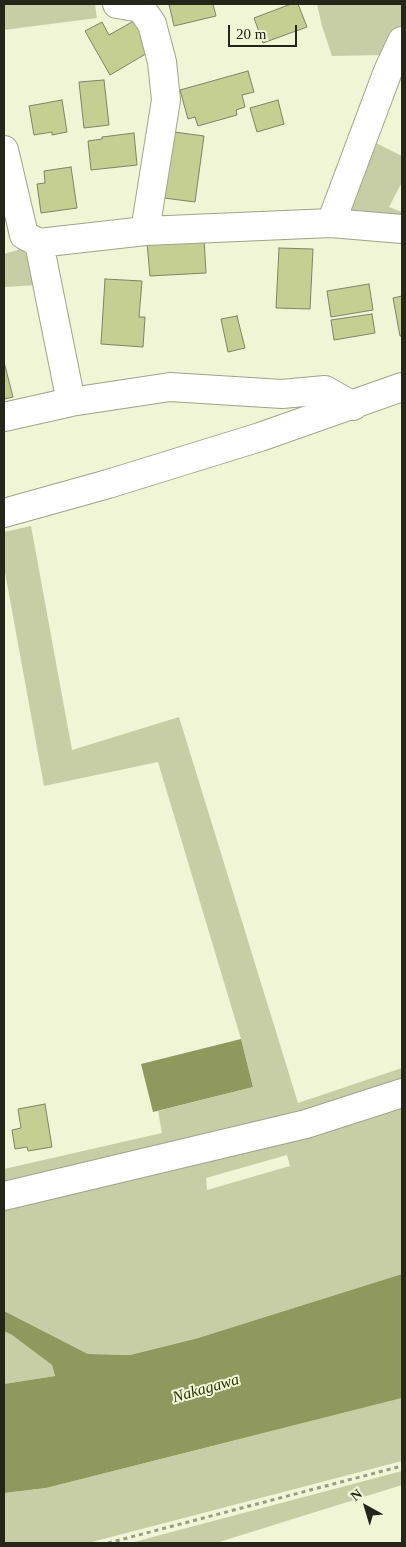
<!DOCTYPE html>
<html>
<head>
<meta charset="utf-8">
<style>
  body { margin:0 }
  #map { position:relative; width:406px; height:1547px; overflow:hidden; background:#eff5d5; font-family:"Times New Roman",serif }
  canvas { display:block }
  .frame { position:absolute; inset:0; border:5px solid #24261a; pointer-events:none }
  .north { position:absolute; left:341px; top:1482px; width:50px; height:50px; -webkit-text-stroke:4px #eff5d5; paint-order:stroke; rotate:321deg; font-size:14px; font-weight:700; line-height:20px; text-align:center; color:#24261a }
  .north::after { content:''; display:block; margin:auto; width:18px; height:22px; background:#24261a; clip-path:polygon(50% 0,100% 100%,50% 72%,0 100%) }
  .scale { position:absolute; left:228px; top:25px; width:69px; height:22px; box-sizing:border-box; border:2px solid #24261a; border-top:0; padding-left:6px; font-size:15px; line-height:18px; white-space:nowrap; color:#24261a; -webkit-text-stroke:4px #eff5d5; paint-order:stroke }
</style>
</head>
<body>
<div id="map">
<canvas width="406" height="1547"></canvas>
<div class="frame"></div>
<div class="north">N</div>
<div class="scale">20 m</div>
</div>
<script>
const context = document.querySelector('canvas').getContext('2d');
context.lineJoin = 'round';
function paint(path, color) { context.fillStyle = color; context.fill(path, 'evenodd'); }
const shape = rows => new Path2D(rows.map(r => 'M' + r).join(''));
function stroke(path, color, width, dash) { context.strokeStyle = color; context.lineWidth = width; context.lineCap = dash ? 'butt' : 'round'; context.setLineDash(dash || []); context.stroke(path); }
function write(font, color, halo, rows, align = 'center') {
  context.font = font + ' "Times New Roman",serif'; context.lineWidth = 4; context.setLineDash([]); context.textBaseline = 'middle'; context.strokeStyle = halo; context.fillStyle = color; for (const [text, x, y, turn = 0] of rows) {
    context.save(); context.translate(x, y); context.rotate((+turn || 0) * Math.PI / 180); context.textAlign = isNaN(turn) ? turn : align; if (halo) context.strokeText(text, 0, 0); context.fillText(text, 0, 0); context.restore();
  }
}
paint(shape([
  [4,4,95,4,97,18,4,30],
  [317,4,402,4,402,23,385,55,332,56,322,26],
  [374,142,402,156,402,182,389,207,402,212,402,223,348,212],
  [21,249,35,262,38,285,4,287,4,254],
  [31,526,72,750,179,717,298,1103,402,1068,402,1274,201,1337,130,1355,88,1354,4,1311,4,1169,162,1133,158,1111,253,1087,241,1039,158,762,44,786,4,567,4,532],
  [287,1155,290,1166,207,1190,206,1178],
  [4,1331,12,1335,52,1365,55,1376,4,1384],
  [402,1398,402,1461,88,1543,4,1543,4,1493,46,1488],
  [402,1471,402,1485,216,1543,130,1543]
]), '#c7cea6');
paint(shape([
  [241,1039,253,1087,153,1112,141,1064],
  [402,1274,402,1398,46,1488,4,1493,4,1384,55,1376,52,1365,12,1335,4,1331,4,1311,88,1354,130,1355,198,1338]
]), '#8f985d');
const building = shape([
  [169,4,213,4,216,16,174,26,169,4],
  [291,4,298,4,307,27,263,43,254,18,291,4],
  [141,17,149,32,140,36,149,52,110,75,85,31,102,22,109,35,141,17],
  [248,71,254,92,242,95,245,107,236,110,237,115,198,126,195,117,188,119,180,90,248,71],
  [104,80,109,125,84,128,79,82,104,80],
  [62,100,67,132,52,135,52,132,34,135,29,106,62,100],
  [278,100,284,124,257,132,250,108,278,100],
  [174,132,204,136,195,202,164,198,174,132],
  [134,133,137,165,91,170,88,141,102,139,102,137,134,133],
  [71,167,77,208,41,213,37,184,45,183,44,171,71,167],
  [204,239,206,273,150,276,147,243,204,239],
  [279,248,313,249,310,309,276,308,279,248],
  [105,279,142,281,139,317,145,317,143,347,101,344,105,279],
  [369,284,373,310,331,317,327,291,369,284],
  [402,296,402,336,400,336,393,298,402,296],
  [372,314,375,333,334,340,331,320,372,314],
  [237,316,245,348,228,352,221,319,237,316],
  [4,362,13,397,4,399,4,362],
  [45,1104,52,1147,28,1151,27,1147,15,1149,12,1130,21,1128,18,1109,45,1104]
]);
paint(building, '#c5cf91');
stroke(building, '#7e8367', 1);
const minor = shape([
  [117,4,141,8,152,24,162,62,166,100,145,231],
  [4,150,24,235,39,243,71,402],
  [331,223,388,71,402,41],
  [39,243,145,231,331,223,402,229],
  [4,417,71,402,170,387,282,394,325,390,353,406],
  [4,513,108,484,260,437,402,387],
  [4,1196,306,1124,402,1093]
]);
stroke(minor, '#9fa487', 30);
stroke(shape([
  [108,1543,402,1466]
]), '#989c85', 3, [4, 4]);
stroke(minor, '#fff', 28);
write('italic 16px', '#2e3302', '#eff5d5', [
  ["Nakagawa",206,1389,-16]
]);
</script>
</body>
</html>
